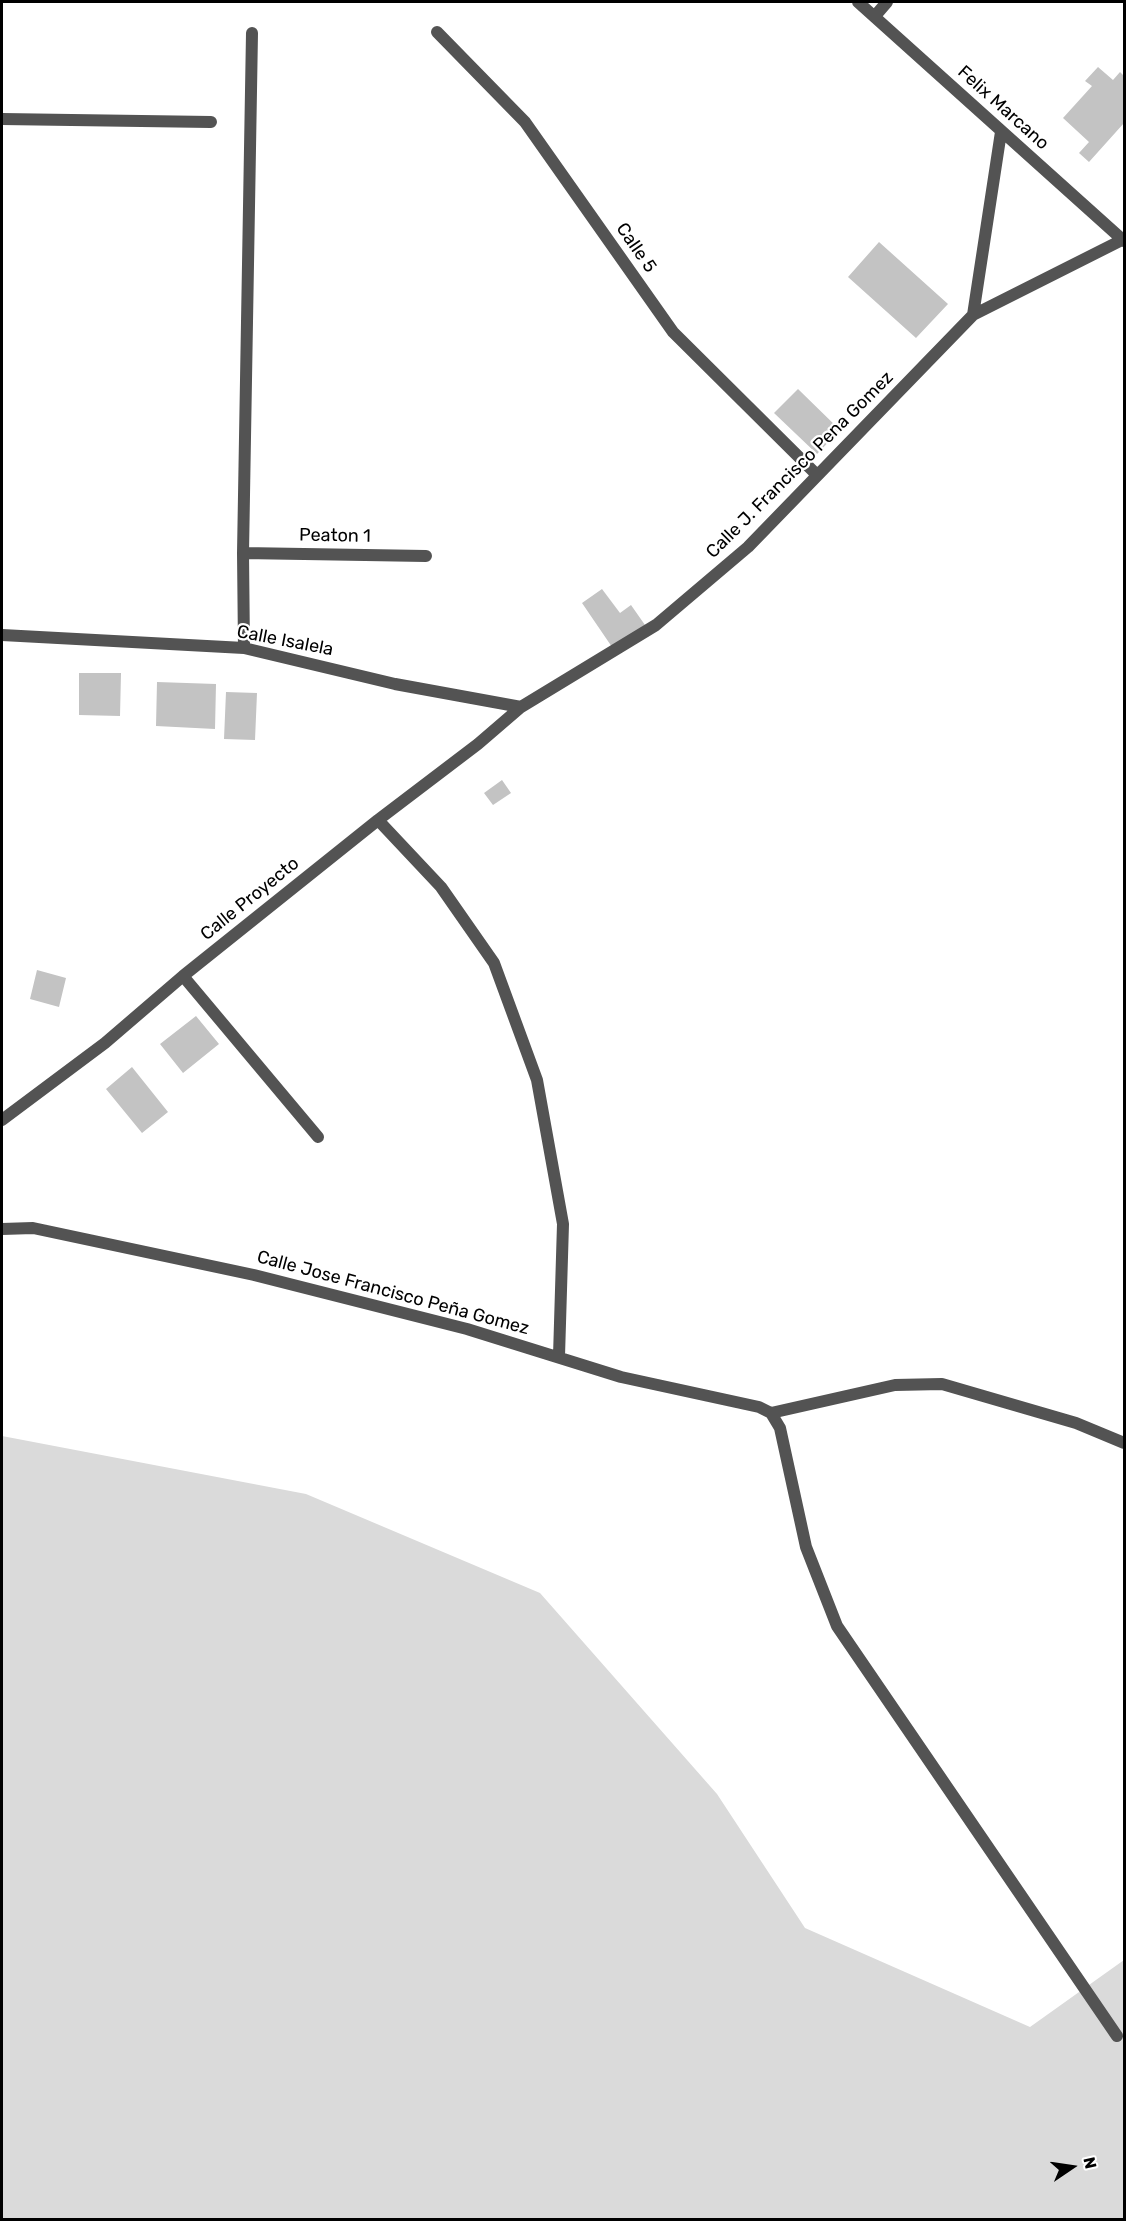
<!DOCTYPE html>
<html>
<head>
<meta charset="utf-8">
<style>
  body { margin:0 }
  #map { position:relative; width:1126px; height:2221px; overflow:hidden; background:#fff; font-family:Rubik,sans-serif }
  canvas { display:block }
  .frame { position:absolute; inset:0; border:3px solid #000; pointer-events:none }
  .north { position:absolute; left:1042px; top:2137px; width:60px; height:60px; -webkit-text-stroke:4px #fff; paint-order:stroke; rotate:77deg; font-size:16px; font-weight:700; line-height:24px; text-align:center; color:#000 }
  .north::after { content:''; display:block; margin:auto; width:21px; height:27px; background:#000; clip-path:polygon(50% 0,100% 100%,50% 72%,0 100%) }
</style>
</head>
<body>
<div id="map">
<canvas width="1126" height="2221"></canvas>
<div class="frame"></div>
<div class="north">N</div>
</div>
<script>
const context = document.querySelector('canvas').getContext('2d');
context.lineJoin = 'round';
function paint(path, color) { context.fillStyle = color; context.fill(path, 'evenodd'); }
const shape = rows => new Path2D(rows.map(r => 'M' + r).join(''));
function stroke(path, color, width, dash) { context.strokeStyle = color; context.lineWidth = width; context.lineCap = dash ? 'butt' : 'round'; context.setLineDash(dash || []); context.stroke(path); }
function write(font, color, halo, rows, align = 'center') {
  context.font = font + ' Rubik,sans-serif'; context.lineWidth = 4.5; context.setLineDash([]); context.textBaseline = 'middle'; context.strokeStyle = halo; context.fillStyle = color; for (const [text, x, y, turn = 0] of rows) {
    context.save(); context.translate(x, y); context.rotate((+turn || 0) * Math.PI / 180); context.textAlign = isNaN(turn) ? turn : align; if (halo) context.strokeText(text, 0, 0); context.fillText(text, 0, 0); context.restore();
  }
}
paint(shape([
  [2,1436,306,1494,540,1593,717,1794,805,1928,1030,2027,1124,1960,1124,2219,2,2219]
]), '#dadada');
paint(shape([
  [1098,67,1113,80,1120,72,1124,76,1124,123,1089,162,1079,153,1089,142,1063,118,1092,86,1085,81],
  [879,242,948,304,916,338,848,277],
  [798,389,840,430,817,454,774,413],
  [602,589,620,613,631,605,645,625,612,647,582,603],
  [79,673,121,673,120,716,79,715],
  [157,682,216,684,215,729,156,726],
  [226,692,257,693,255,740,224,739],
  [502,780,511,793,493,805,484,793],
  [37,970,66,978,59,1007,30,999],
  [196,1016,219,1044,183,1073,160,1044],
  [132,1067,168,1112,142,1133,106,1089]
]), '#c3c3c3');
stroke(shape([
  [858,2,1124,241],
  [875,16,887,2],
  [437,32,525,122,673,332,817,475],
  [2,119,211,122],
  [973,315,1001,132],
  [243,553,426,556],
  [2,635,244,648,395,684,521,707],
  [244,648,243,553,252,33],
  [378,820,441,887,494,963,537,1080,563,1224,559,1356],
  [183,976,318,1137],
  [2,1120,105,1043,183,976,378,820,478,744,521,707,656,625,748,547,973,315,1122,240],
  [2,1229,33,1228,254,1275,467,1329,621,1377,759,1407,771,1413],
  [771,1413,780,1428,806,1547,837,1626,1117,2036],
  [771,1413,895,1385,942,1384,1076,1423,1124,1443]
]), '#535353', 12);
write('18px', '#000', '#fff', [
  ["Felix Marcano",1003,108,42],
  ["Calle 5",636,248,55],
  ["Calle J. Francisco Pena Gomez",800,465,-45],
  ["Peaton 1",335,536,1],
  ["Calle Isalela",285,641,11],
  ["Calle Proyecto",250,899,-39],
  ["Calle Jose Francisco Peña Gomez",393,1293,15]
]);
</script>
</body>
</html>
